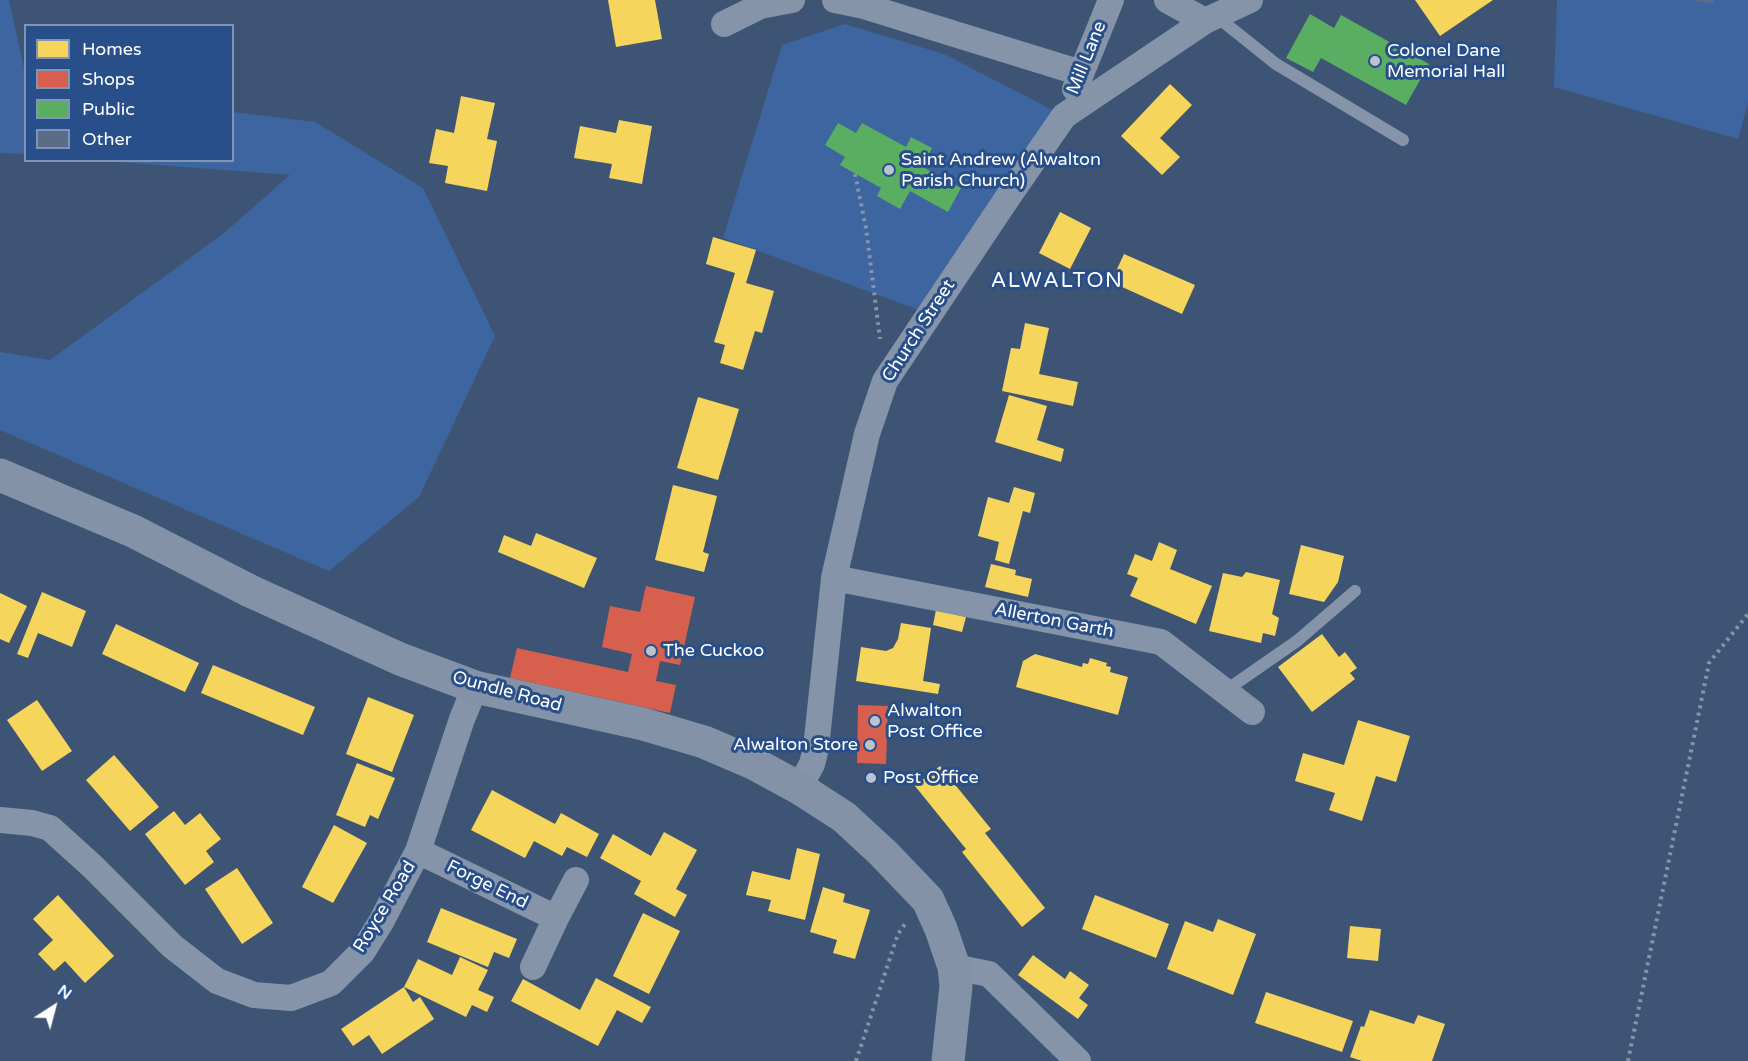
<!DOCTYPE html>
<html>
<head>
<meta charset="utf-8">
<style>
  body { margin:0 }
  #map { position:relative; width:1748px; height:1061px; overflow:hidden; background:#3e5474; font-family:"Varela Round",sans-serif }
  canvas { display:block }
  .legend { position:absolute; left:24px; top:24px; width:210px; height:138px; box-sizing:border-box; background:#284f8a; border:2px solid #7e95b9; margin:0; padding:8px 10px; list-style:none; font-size:18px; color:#fff }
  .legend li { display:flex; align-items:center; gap:12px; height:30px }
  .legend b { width:30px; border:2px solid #7e95b9 }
  .north { position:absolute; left:24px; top:977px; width:60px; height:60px; -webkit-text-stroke:4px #284f8a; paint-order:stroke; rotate:36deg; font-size:16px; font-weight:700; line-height:24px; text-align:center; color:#fff }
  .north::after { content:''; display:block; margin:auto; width:21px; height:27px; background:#fff; clip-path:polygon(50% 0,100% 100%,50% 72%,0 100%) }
</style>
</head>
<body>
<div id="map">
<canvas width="1748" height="1061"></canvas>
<ul class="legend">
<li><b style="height:16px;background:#f6d55c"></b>Homes</li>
<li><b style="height:16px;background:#d6604d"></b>Shops</li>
<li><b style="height:16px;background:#5aae61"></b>Public</li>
<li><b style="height:16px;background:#5b6d86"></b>Other</li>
</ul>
<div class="north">N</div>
</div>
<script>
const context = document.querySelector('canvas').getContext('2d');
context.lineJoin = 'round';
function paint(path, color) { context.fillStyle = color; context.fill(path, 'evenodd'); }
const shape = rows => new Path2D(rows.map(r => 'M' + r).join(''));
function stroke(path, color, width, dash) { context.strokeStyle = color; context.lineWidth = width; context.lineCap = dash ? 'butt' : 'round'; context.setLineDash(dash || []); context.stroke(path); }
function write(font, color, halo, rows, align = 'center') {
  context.font = font + ' "Varela Round",sans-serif'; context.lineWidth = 6; context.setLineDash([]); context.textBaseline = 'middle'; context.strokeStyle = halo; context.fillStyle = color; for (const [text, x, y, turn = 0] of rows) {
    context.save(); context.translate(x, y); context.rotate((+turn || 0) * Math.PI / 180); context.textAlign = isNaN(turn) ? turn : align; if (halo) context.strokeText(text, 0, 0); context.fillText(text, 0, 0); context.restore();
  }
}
paint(shape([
  [0,0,9,0,25,73,25,154,0,153],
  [1557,0,1748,0,1748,102,1738,139,1554,87],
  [845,24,944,54,1064,116,930,314,723,238,782,45],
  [233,112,315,122,423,188,495,336,419,497,329,571,0,430,0,352,50,360,224,233,290,175,106,161,232,160]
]), '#3d659f');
paint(shape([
  [608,0,655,0,662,39,616,47],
  [1415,0,1493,0,1440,36],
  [1170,84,1192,105,1160,138,1180,157,1162,175,1121,136],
  [461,96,495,103,487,139,497,141,487,191,445,183,448,166,429,163,436,129,454,133],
  [619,120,652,126,642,184,609,178,612,164,574,158,580,126,616,133],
  [1060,212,1091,228,1070,269,1039,253],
  [713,237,756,250,746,283,774,291,762,333,755,331,743,370,720,363,725,345,714,342,735,273,706,264],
  [1124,254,1195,285,1182,314,1111,282],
  [1025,323,1049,328,1039,374,1078,382,1073,406,1002,391,1011,348,1020,349],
  [1009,395,1047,406,1037,440,1064,449,1061,462,995,442],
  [698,397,739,409,718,480,677,468],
  [673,485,717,496,703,552,709,554,704,572,655,560],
  [1014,487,1035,493,1030,513,1023,511,1009,564,995,560,999,542,978,536,988,497,1009,503],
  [536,533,597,558,584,588,498,552,504,535,531,546],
  [1159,542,1177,550,1170,569,1212,586,1196,624,1130,596,1138,578,1127,574,1135,554,1152,561],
  [1301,545,1344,556,1338,582,1324,602,1289,594],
  [991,564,1016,570,1015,575,1032,579,1028,597,985,587],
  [1246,572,1280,580,1272,614,1279,618,1275,636,1263,633,1261,643,1209,631,1223,573,1242,577],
  [42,592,86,611,72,647,38,633,28,658,17,654],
  [0,593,27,606,9,643,0,639],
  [936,610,966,617,962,632,933,625],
  [901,623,931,628,923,681,940,684,938,694,856,681,861,647,886,651,893,648,898,639],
  [116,624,199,663,185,692,102,654],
  [1322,634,1339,657,1345,652,1357,668,1350,673,1355,679,1312,712,1278,667],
  [1035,654,1082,667,1083,663,1088,664,1090,658,1107,663,1106,666,1111,667,1110,672,1128,677,1118,715,1016,687,1023,661],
  [213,665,315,707,303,735,201,693],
  [368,697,414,715,392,772,346,754],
  [37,700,72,751,42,771,7,720],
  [1358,720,1410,736,1396,782,1376,776,1362,821,1329,810,1335,793,1295,781,1303,753,1344,765],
  [114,755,159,807,130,831,86,780],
  [357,763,395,778,378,819,370,815,365,827,336,815],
  [940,766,991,829,985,833,1045,908,1022,927,962,852,966,849,915,786],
  [492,790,555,824,561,813,599,834,587,857,567,847,562,856,534,841,525,858,471,830],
  [174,811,185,825,200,813,221,839,206,851,214,862,185,885,145,834],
  [334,825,367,843,333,903,302,887],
  [664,832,697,850,676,889,687,895,675,917,634,894,641,881,600,858,613,834,651,856],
  [797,848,820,854,805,920,768,911,771,900,746,895,752,871,790,880],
  [237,868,273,923,242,944,205,889],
  [823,887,845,894,843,902,870,910,855,959,833,953,837,940,810,932],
  [58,895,114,956,85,983,65,961,54,971,38,954,53,940,33,919],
  [1095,895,1169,924,1156,958,1082,929],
  [441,908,517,939,509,958,494,952,488,967,427,942],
  [643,913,680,931,649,994,613,976],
  [1218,919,1256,934,1233,995,1167,969,1185,921,1213,932],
  [1350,926,1381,929,1378,961,1347,958],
  [1033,955,1065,979,1070,971,1089,985,1079,998,1088,1005,1078,1019,1018,975],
  [460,957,488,970,478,990,494,997,487,1012,472,1005,466,1017,404,987,418,959,452,975],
  [596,978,651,1007,642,1023,617,1010,598,1046,511,1001,523,979,580,1010],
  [404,987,413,1002,420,997,434,1019,382,1054,369,1035,353,1046,341,1029],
  [1266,992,1353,1021,1342,1052,1255,1023],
  [1370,1010,1414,1024,1418,1015,1445,1024,1432,1061,1362,1061,1350,1057,1361,1026,1364,1027]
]), '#f6d55c');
paint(shape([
  [646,586,695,597,680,665,660,661,656,681,676,685,670,713,510,678,517,648,628,672,632,654,602,647,610,606,640,612],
  [858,705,888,706,886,764,857,763]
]), '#d6604d');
paint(shape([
  [1310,14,1334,28,1341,15,1429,64,1406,105,1321,58,1313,72,1286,58],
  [838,123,856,133,862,123,906,147,911,137,932,148,923,167,961,188,948,212,910,191,900,209,877,196,881,188,840,165,845,157,825,145]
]), '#5aae61');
paint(shape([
  [1696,0,1714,0,1714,3,1696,2]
]), '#5b6d86');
stroke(shape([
  [855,174,866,228,880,339],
  [856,1061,898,934,905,924],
  [1628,1061,1709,663,1748,614]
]), '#8594a8', 4, [3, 4.5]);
stroke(shape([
  [1216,16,1276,64,1403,140],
  [1225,691,1297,641,1355,591]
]), '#8594a8', 12);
stroke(shape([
  [835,0,864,6,1081,73],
  [1167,0,1205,21],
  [724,24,760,6,792,0],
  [1075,89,1111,0],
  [834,578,1161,642,1252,712],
  [799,788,812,764,816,748,834,578,867,434,885,381,1008,197,1064,116,1205,21,1250,0],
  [0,820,32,823,50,828,92,866,172,946,217,981,254,995,291,998,331,983,363,951,381,922,418,851,462,719,475,687],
  [418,851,556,918,576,880],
  [533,967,556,918],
  [954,967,989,974,1078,1061]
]), '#8594a8', 26);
stroke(shape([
  [0,475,133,531,250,591,400,659,475,687,643,724,704,742,753,763,799,788,844,817,883,853,928,900,941,929,954,967,956,986,948,1061]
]), '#8492a7', 33);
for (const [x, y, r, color] of [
  [1375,61,6,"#bbc3ce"],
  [889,170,6,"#bbc3ce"],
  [651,651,6,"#bbc3ce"],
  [875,721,6,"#bbc3ce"],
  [870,745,6,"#bbc3ce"],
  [871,778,6,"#bbc3ce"]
]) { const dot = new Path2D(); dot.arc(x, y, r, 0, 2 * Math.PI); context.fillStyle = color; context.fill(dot); stroke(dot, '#284f8a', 2); }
write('18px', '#fff', '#284f8a', [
  ["Colonel Dane",1387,51],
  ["Memorial Hall",1387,72],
  ["Saint Andrew (Alwalton",901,160],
  ["Parish Church)",901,181],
  ["The Cuckoo",663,651],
  ["Alwalton",887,711],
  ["Post Office",887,732],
  ["Alwalton Store",858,745,"right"],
  ["Post Office",883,778]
], 'left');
write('18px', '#fff', '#284f8a', [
  ["Mill Lane",1087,58,-68],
  ["Church Street",919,331,-57],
  ["Allerton Garth",1054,621,11],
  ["Oundle Road",507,692,15],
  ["Forge End",487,885,26],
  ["Royce Road",385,907,-59]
]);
context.letterSpacing = '1.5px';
write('21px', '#fff', '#284f8a', [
  ["ALWALTON",1057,281]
]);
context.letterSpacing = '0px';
</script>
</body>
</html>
